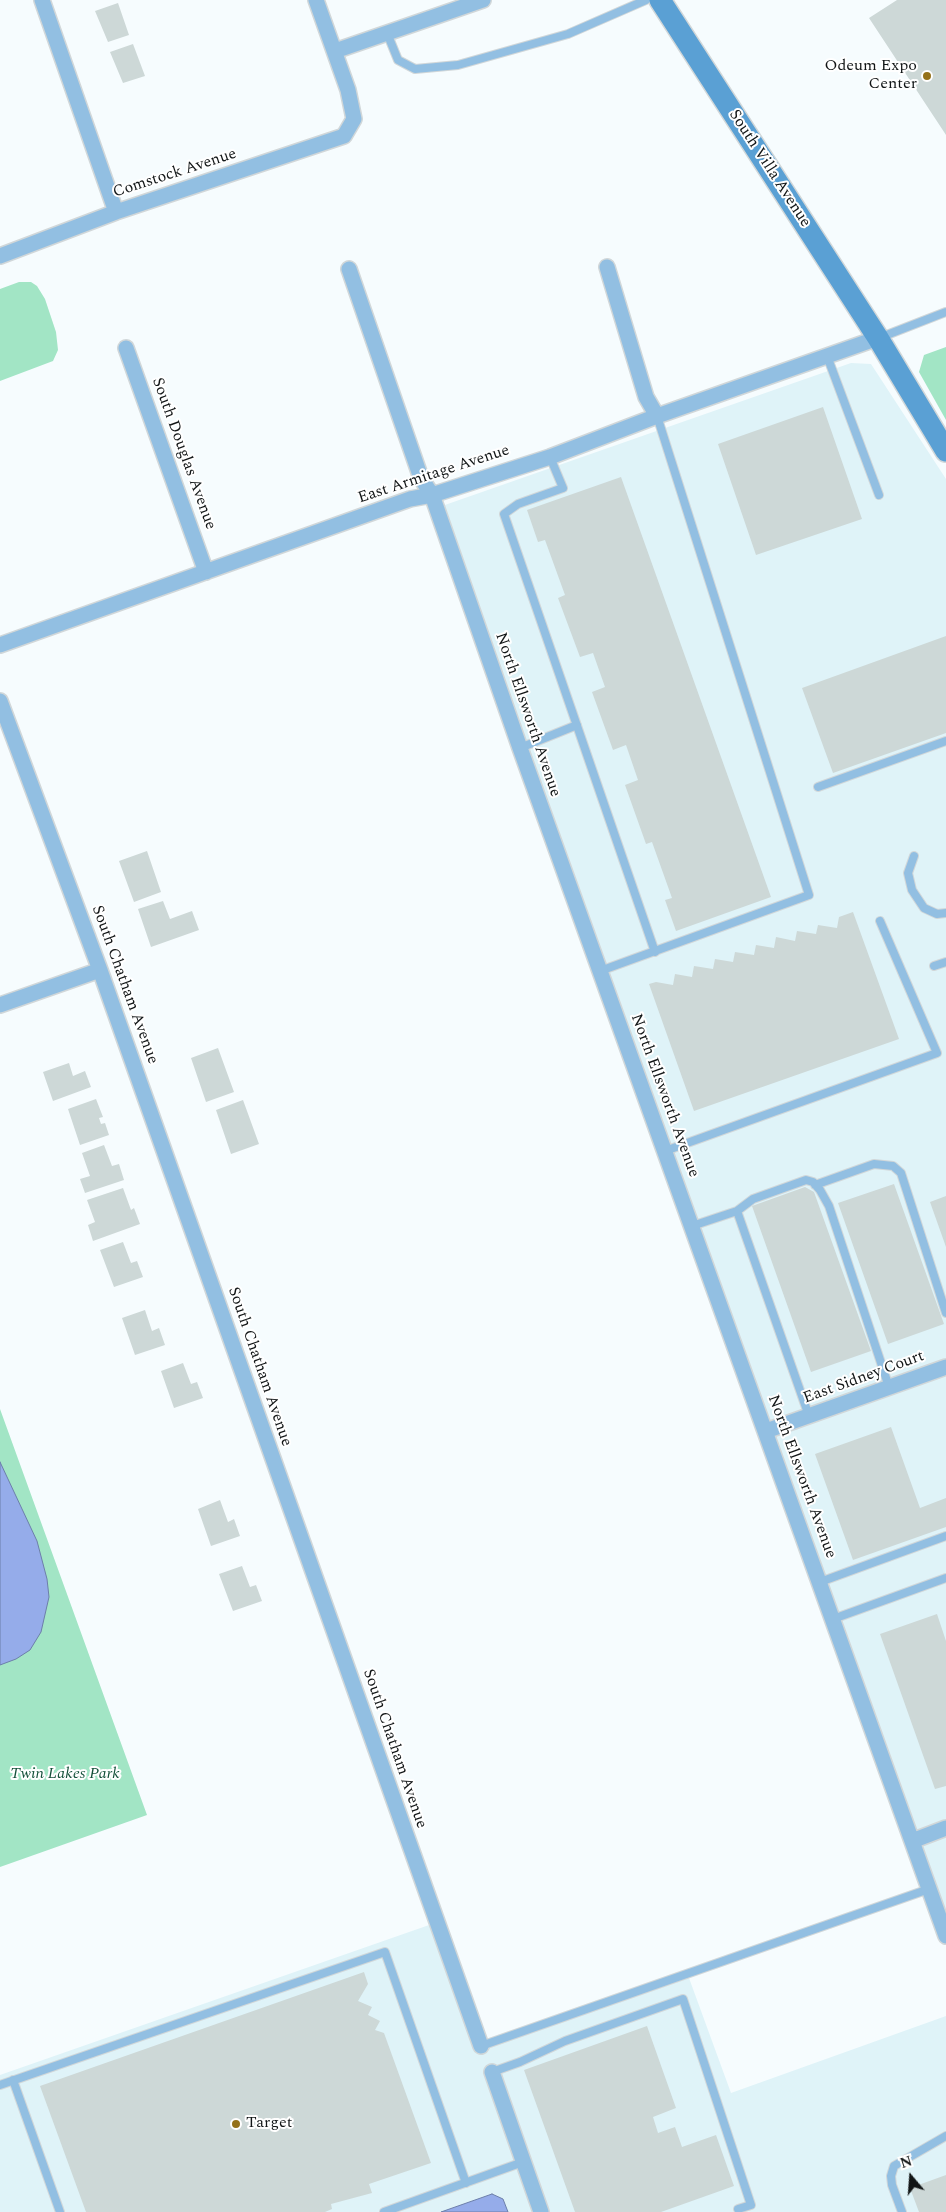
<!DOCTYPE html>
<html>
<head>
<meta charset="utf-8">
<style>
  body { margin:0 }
  #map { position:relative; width:946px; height:2212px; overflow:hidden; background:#f6fcfe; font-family:Spectral,serif }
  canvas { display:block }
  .north { position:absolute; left:886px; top:2152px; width:50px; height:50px; -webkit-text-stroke:4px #fff; paint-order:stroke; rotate:342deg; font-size:14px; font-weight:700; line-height:20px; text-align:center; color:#111516 }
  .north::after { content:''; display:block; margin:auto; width:18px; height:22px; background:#111516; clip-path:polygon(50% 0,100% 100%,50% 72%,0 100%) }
</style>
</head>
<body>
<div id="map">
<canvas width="946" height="2212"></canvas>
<div class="north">N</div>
</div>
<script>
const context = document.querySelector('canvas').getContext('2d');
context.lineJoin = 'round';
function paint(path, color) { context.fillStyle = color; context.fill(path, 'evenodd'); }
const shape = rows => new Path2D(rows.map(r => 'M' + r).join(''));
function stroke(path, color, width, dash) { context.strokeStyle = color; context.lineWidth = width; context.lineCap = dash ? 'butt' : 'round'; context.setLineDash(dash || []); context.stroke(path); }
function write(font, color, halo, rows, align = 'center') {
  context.font = font + ' Spectral,serif'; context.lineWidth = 4; context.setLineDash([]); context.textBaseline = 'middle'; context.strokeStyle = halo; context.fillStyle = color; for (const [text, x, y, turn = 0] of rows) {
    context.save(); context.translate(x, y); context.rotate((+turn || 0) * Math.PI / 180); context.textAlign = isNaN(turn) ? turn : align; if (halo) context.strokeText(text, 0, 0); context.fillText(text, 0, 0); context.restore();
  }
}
paint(shape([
  [851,363,871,364,946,479,946,1918,442,506],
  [432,1924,477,2052,689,1978,731,2093,946,2016,946,2212,0,2212,0,2075]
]), '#dff3f8');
paint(shape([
  [19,282,31,282,37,286,45,299,56,332,58,350,53,361,0,381,0,289],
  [946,347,946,420,919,372,924,355],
  [0,1409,147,1815,0,1867]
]), '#a2e5c5');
const water = shape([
  [0,1462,37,1541,47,1579,49,1597,41,1632,30,1650,16,1659,0,1665,0,1462],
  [492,2194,503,2199,508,2212,441,2212,492,2194]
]);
paint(water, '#95acea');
stroke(water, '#6d7faa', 1);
paint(shape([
  [897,0,946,0,946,135,869,18],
  [118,3,129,35,108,42,95,11],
  [133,44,145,76,123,83,110,52],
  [823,407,862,519,756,555,718,444],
  [621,477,771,897,676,931,665,900,672,898,652,842,646,844,625,785,638,780,626,745,613,750,592,692,605,687,593,653,580,657,558,598,565,595,545,540,538,542,527,510],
  [946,636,946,733,833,773,802,688],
  [147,851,161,892,134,902,119,861],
  [163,901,170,919,192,911,199,930,151,947,138,909],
  [853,912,899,1039,694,1111,649,984,656,982,673,985,675,974,692,977,694,966,713,969,715,959,733,962,735,952,754,955,756,945,774,948,776,937,795,941,797,931,816,934,818,925,837,928,839,917],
  [218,1048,234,1092,206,1102,191,1058],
  [69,1063,73,1076,85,1071,91,1087,53,1101,43,1072],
  [96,1099,103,1117,99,1118,101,1124,105,1123,109,1135,80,1145,68,1109],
  [243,1100,259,1144,231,1154,216,1110],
  [104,1145,112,1166,119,1164,124,1180,85,1193,80,1179,90,1176,82,1153],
  [894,1184,944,1324,888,1344,838,1203],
  [805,1187,814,1192,871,1351,811,1372,752,1206],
  [123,1188,131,1210,134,1208,140,1224,93,1241,88,1225,95,1222,87,1200],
  [946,1196,946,1247,930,1202],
  [123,1242,131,1263,137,1261,143,1277,114,1287,100,1250],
  [145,1310,152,1331,159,1328,165,1345,135,1355,122,1318],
  [183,1363,191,1384,197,1382,203,1398,174,1408,161,1371],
  [891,1427,920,1508,946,1498,946,1527,853,1560,815,1454],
  [220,1500,228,1522,234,1519,240,1536,211,1546,198,1509],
  [242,1566,250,1587,256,1585,262,1601,233,1611,219,1574],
  [937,1614,946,1641,946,1786,935,1789,880,1634],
  [364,1972,368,1984,358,2001,372,2007,368,2015,380,2021,375,2030,384,2033,431,2163,369,2184,372,2193,331,2204,332,2209,325,2212,86,2212,40,2086],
  [647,2026,676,2108,653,2117,658,2133,675,2127,682,2147,716,2135,734,2186,661,2212,575,2212,524,2070],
  [946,2175,946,2212,919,2212,910,2188]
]), '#cdd8d7');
const service = shape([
  [387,33,398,60,415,69,458,65,568,34,646,0],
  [879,338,946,312],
  [827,356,879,495],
  [550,457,563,488,518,504,504,514,655,952],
  [520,748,577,725],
  [818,787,946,741],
  [914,856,908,873,912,890,924,908,937,914,946,913],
  [934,966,946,962],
  [600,971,809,895,657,416],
  [665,1151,937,1053,880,921],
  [815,1185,874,1164,893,1166,901,1173,946,1313],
  [737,1211,753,1199,806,1180,813,1182,820,1190,829,1206,889,1387],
  [692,1226,737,1211,809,1416],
  [820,1582,946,1536],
  [833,1619,946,1578],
  [481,2046,929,1889],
  [492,2072,520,2062,565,2041,683,1999,751,2205,738,2209],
  [13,2080,60,2212],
  [0,2085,385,1952,466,2183],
  [384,2212,523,2162],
  [902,2212,892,2185,891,2176,894,2166,946,2136]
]);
const minor = shape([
  [42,0,116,212],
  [335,51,483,0],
  [0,256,116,212,344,136,354,119,348,90,316,0],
  [607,267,646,397,657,416],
  [349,269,421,478,432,495,520,748,946,1936],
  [126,348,206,572],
  [0,645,410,499,432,495,550,457,657,416,878,338],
  [0,701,100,970,481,2046],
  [0,1005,100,970],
  [766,1431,946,1367],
  [912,1841,946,1828],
  [492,2072,541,2212]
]);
const secondary = shape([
  [660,0,878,338,946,451]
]);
stroke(service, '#d1d7d9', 10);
stroke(minor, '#d1d7d9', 18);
stroke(secondary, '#d1d7d9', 24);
stroke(service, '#92bfe2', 8);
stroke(minor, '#92bfe2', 15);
stroke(secondary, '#5aa0d4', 21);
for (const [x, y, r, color] of [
  [927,76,5,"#947119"],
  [236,2124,5,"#947119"]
]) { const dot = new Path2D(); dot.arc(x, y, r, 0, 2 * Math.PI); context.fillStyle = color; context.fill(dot); stroke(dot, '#fff', 2); }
write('16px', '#111516', '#fff', [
  ["Odeum Expo",917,67],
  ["Center",917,85],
  ["Target",246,2124,"left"]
], 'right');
write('16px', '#111516', '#fff', [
  ["South Villa Avenue",769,169,57],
  ["Comstock Avenue",175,174,-18],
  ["South Douglas Avenue",183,454,70],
  ["East Armitage Avenue",434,475,-18],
  ["North Ellsworth Avenue",527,715,71],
  ["South Chatham Avenue",124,985,70],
  ["North Ellsworth Avenue",664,1096,70],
  ["South Chatham Avenue",259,1367,71],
  ["East Sidney Court",864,1378,-20],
  ["North Ellsworth Avenue",801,1477,70],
  ["South Chatham Avenue",394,1749,71]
]);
write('italic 16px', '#14513a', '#fff', [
  ["Twin Lakes Park",65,1775]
]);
</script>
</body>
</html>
